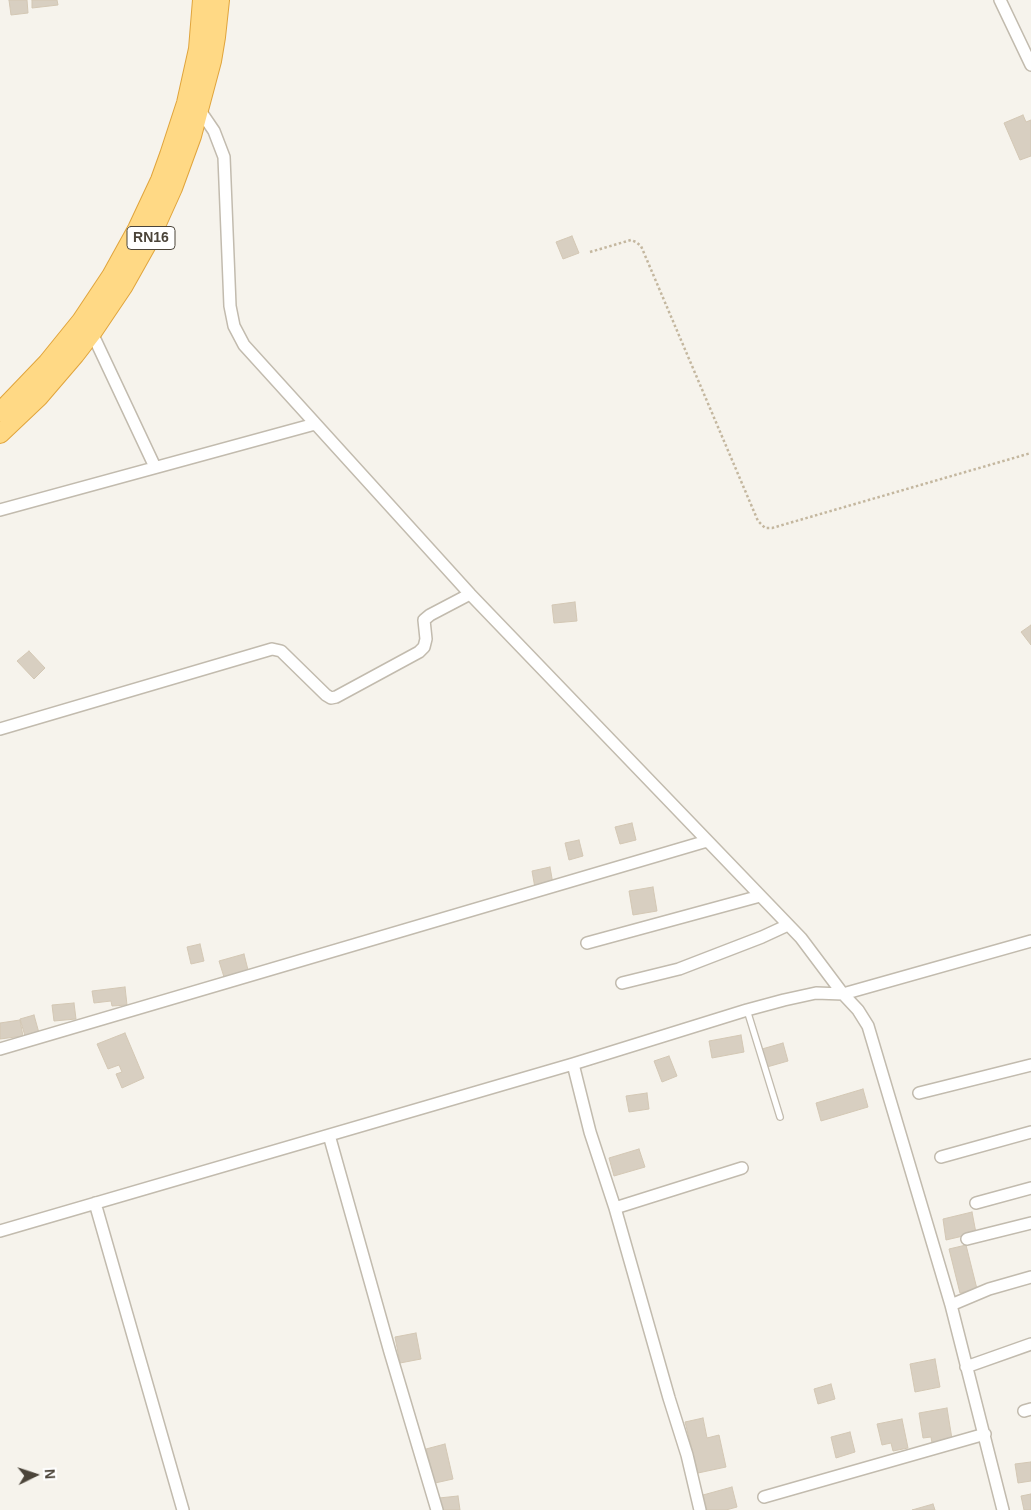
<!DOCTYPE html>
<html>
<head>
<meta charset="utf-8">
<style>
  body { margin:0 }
  #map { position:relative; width:1031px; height:1510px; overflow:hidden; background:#f6f3ec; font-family:Arial,sans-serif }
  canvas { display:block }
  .north { position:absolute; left:10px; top:1450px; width:50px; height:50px; -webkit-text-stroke:4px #fff; paint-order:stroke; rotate:86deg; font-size:14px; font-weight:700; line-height:20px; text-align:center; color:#4b4439 }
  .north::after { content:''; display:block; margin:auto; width:18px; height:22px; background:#4b4439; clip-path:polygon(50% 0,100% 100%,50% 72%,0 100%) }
</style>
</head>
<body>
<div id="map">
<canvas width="1031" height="1510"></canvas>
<div class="north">N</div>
</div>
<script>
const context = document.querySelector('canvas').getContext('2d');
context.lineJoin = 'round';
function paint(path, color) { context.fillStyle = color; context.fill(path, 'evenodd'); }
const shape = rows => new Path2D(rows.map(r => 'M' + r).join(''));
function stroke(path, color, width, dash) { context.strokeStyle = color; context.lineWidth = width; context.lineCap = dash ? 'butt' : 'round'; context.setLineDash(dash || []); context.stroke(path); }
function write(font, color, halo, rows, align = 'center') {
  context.font = font + ' Arial,sans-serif'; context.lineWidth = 4; context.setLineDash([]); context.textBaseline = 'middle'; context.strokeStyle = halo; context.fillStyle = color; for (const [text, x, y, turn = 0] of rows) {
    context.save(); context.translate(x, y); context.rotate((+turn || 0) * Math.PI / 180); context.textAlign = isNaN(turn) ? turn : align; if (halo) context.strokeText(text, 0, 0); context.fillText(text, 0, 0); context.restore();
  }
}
const building = shape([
  [9,0,27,0,28,13,11,15,9,0],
  [32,0,57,0,58,5,32,8,32,0],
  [1023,115,1026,122,1031,120,1031,156,1020,160,1004,123,1023,115],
  [572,236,579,253,563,259,556,242,572,236],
  [575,602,577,621,554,623,552,605,575,602],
  [1031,625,1031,645,1021,632,1031,625],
  [29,651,45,668,34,679,17,661,29,651],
  [632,823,636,840,620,844,615,827,632,823],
  [579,840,583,856,569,860,565,843,579,840],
  [550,867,553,884,535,888,532,871,550,867],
  [653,887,657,911,633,915,629,891,653,887],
  [200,944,204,961,191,964,187,947,200,944],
  [244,954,248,970,224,977,219,961,244,954],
  [125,987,127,1005,112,1006,111,1001,94,1003,92,991,125,987],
  [74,1003,76,1019,54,1021,52,1005,74,1003],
  [34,1015,39,1033,25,1036,20,1019,34,1015],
  [20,1020,23,1036,0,1039,0,1023,20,1020],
  [125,1033,144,1078,122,1088,116,1074,122,1072,119,1065,108,1069,97,1044,125,1033],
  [741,1035,744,1052,712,1058,709,1041,741,1035],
  [783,1043,788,1061,767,1067,762,1049,783,1043],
  [669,1056,677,1076,662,1082,654,1061,669,1056],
  [863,1089,868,1107,821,1121,816,1103,863,1089],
  [647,1093,649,1109,629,1112,626,1096,647,1093],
  [639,1149,645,1167,614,1176,609,1158,639,1149],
  [972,1212,976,1233,946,1240,943,1219,972,1212],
  [966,1245,977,1289,960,1293,949,1249,966,1245],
  [416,1333,421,1359,400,1363,395,1337,416,1333],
  [935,1359,940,1387,915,1392,910,1364,935,1359],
  [831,1384,835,1399,818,1404,814,1389,831,1384],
  [947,1408,952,1439,932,1443,931,1437,923,1438,919,1413,947,1408],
  [703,1418,707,1438,719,1435,726,1467,698,1473,685,1422,703,1418],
  [902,1419,908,1448,893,1451,891,1443,882,1445,877,1424,902,1419],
  [850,1432,855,1452,836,1458,831,1437,850,1432],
  [445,1444,453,1479,435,1483,426,1449,445,1444],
  [1031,1462,1031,1481,1018,1483,1015,1464,1031,1462],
  [732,1487,737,1507,726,1510,707,1510,703,1495,732,1487],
  [1031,1494,1031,1510,1024,1510,1021,1496,1031,1494],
  [458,1496,460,1510,441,1510,439,1498,458,1496],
  [933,1504,935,1510,912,1510,933,1504]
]);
paint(building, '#d8cfc1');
stroke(building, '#d3c7b4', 1);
const service = shape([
  [747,1010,780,1117]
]);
const minor = shape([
  [1000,0,1031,65],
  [199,109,214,131,224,157,230,306,234,326,244,345,470,594,801,938,843,994,858,1010,868,1026,951,1305,1003,1510],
  [92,333,155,467],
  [0,510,315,424],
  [0,729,272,649,281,651,326,695,331,698,336,697,419,652,424,647,426,639,424,620,430,615,470,594],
  [587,943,760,896],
  [622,983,679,969,762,937,788,925],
  [0,1049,707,841],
  [573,1064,590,1132,615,1208,669,1398,687,1455,700,1510],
  [919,1093,1031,1065],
  [329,1135,390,1352,437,1510],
  [941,1157,1031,1132],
  [95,1203,183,1510],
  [976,1203,1031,1188],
  [615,1208,742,1168],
  [0,1231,573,1064,747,1010,784,1000,816,993,843,994,1031,941],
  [967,1239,1031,1223],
  [951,1305,989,1289,1031,1277],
  [966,1367,1031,1344],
  [1024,1411,1031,1409],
  [764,1497,985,1434]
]);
const trunk = shape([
  [0,412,47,363,81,321,111,276,137,229,160,180,169,155,186,103,198,49,202,0],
  [0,434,39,397,75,355,92,333,123,287,150,239,173,188,192,136,212,61,216,37,220,0]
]);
stroke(service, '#c2bbae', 8);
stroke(minor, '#c2bbae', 14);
stroke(trunk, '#e0a43c', 20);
stroke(shape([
  [590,252,631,240,636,242,641,246,758,521,765,528,772,528,1031,453]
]), '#c4b79f', 2.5, [2.5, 2.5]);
stroke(service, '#fff', 5.5);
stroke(minor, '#fff', 11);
stroke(trunk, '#ffd985', 18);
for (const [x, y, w] of [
  [151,238,48]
]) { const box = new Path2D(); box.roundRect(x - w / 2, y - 11.5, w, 23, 4); context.fillStyle = '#fff'; context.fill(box); stroke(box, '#4b4439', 1); }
write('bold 14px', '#4b4439', null, [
  ["RN16",151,238]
]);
</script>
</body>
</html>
